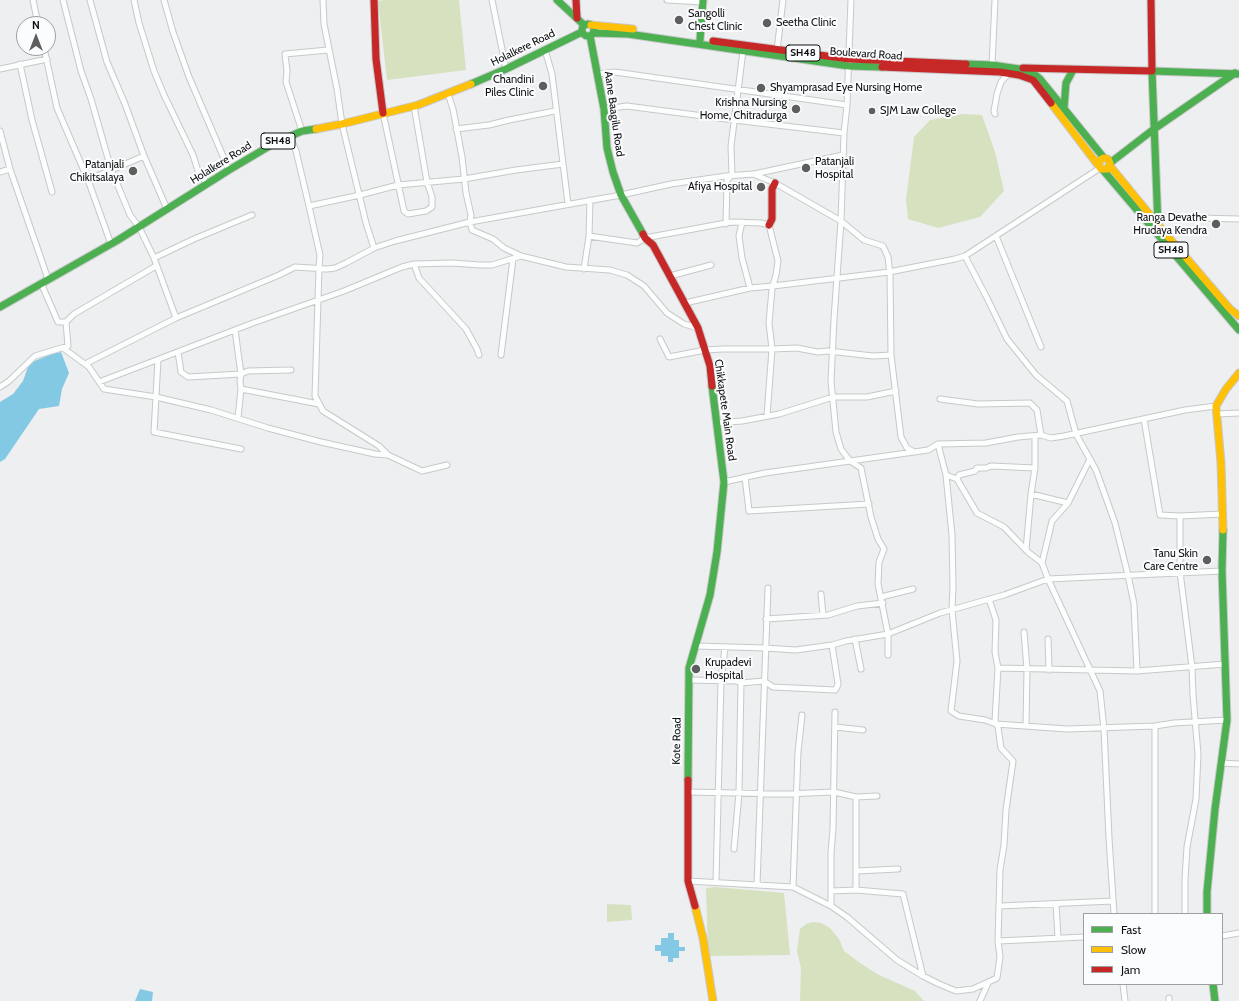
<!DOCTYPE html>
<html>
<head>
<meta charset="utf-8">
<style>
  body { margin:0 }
  #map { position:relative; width:1239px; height:1001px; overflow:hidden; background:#eeeff0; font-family:Cabin,sans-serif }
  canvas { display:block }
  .legend { position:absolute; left:1083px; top:913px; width:140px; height:72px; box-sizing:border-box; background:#fbfcfe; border:1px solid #9d9e9f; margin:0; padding:5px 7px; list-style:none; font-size:12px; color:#101011 }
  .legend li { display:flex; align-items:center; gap:8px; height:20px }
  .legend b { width:20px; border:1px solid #9d9e9f }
  .north { position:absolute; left:16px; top:16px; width:40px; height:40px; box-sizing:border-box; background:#fbfcfe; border:1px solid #9d9e9f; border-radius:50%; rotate:0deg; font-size:11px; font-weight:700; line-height:16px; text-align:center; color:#101011 }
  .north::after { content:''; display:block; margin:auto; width:14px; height:18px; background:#5e5e5f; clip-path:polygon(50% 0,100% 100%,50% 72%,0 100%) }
</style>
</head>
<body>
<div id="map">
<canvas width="1239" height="1001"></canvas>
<ul class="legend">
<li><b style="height:5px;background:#4caf50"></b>Fast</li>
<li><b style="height:5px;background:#ffc107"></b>Slow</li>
<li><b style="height:5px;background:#c62828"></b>Jam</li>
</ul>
<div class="north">N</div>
</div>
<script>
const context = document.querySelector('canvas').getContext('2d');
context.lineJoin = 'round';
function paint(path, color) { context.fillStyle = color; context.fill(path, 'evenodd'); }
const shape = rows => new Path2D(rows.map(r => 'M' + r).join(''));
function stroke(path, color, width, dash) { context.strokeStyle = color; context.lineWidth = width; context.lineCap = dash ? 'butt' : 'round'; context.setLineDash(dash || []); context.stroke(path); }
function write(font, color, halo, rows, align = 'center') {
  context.font = font + ' Cabin,sans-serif'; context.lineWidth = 4; context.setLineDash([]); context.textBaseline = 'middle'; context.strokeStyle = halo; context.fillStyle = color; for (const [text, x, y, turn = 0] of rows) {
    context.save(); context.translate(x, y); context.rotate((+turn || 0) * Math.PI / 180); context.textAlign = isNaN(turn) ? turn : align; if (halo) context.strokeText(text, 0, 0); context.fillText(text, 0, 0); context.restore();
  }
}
paint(shape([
  [385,0,459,0,466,70,387,80,378,1],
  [964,114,982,115,995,152,1004,191,980,217,938,228,908,219,906,200,914,137,930,120],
  [715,887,784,893,790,955,708,956,706,888],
  [607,904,631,905,632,920,607,922],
  [813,922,821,923,830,928,839,939,844,951,860,963,879,975,915,991,924,1001,800,1001,801,968,797,951,800,929,806,924]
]), '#d6e1c0');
paint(shape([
  [61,352,69,373,62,389,59,406,39,409,5,459,0,462,0,402,13,394,23,381,28,367,32,362,52,354],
  [668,933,674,933,674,940,679,940,679,947,685,947,685,951,679,951,679,958,673,958,673,962,668,962,668,956,661,956,661,951,655,951,655,945,661,945,661,938,668,938],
  [140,989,153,992,152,1001,135,1001]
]), '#84c9e4');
const street = shape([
  [33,0,38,24],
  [63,0,81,71,91,99,111,169,130,215,139,227,154,258,176,318,279,275,295,267,327,269,335,268,346,263,374,248,366,223,342,124,337,89,324,24,323,0],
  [90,0,107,62,125,104,144,156,167,209],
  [134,0,139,23,154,71,164,95,193,155,198,171,207,184],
  [164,0,173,32,189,77,229,170],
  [492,0,506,69],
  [667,0,703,2],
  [851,0,847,105,844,133,841,221,834,319,831,381,836,432,841,449,850,461,861,468,871,517,878,539,884,549,879,562,878,584,888,634,888,655],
  [44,48,57,108,88,180,111,244],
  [545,50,552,74,568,204],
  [777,50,783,0],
  [20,64,32,120,52,192],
  [992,65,995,0],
  [0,69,47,59],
  [598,74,615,72,847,105],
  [448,94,453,109,462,157,466,193,471,215,470,222,472,230,493,239,504,248,521,256,566,267,610,270,627,275,644,286,667,313,684,324,698,328],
  [604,109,627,106,734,120,844,133],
  [383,113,404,211,408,214,426,211,432,207,432,197,427,182,414,106],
  [995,114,994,111,997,94,1001,82,1009,73],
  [456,129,489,125,509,120,555,111],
  [0,131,10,169,48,279],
  [302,131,286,82,287,71,285,54,328,50],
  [290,136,296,151,309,206],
  [0,172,10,169],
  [754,174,843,155],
  [88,180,144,156],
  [1158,217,1239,219],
  [742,222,739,236,742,258,750,288],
  [726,224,727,180,732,175,731,146,743,51],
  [589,236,637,243,645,238,731,222,761,223,769,225,778,261,776,275,772,289,769,323,772,349,797,348,818,352,828,351,873,356,891,355,901,437,907,448,914,452,928,450,938,444,986,443,1018,437,1041,435,1051,438,1064,436,1185,410,1216,406],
  [996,236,1041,347],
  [374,248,395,241,470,222,621,195,671,184,726,176,753,174,775,183,841,221,864,240,883,246,888,257,890,274,891,355],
  [965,256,987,298,1007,339,1036,375,1067,401,1076,434,1096,470,1115,523,1128,575,1134,604,1137,671],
  [154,258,194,239,252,215],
  [414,264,419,278,466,329,477,349,479,355],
  [584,269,589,236,590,200],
  [670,276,711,265],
  [41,283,58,322,66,322],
  [685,303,750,288,773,286,889,272,955,259,965,256,1100,168],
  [660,339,669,357,705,350,723,349,772,349,767,416],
  [63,348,89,367,104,389,156,397,211,410,268,428,321,442,375,454,388,455,422,471,447,465],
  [178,352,181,372,188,377,241,374,235,330],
  [501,355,513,259],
  [158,360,154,432,241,449],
  [85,364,176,318],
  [291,370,248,371,241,374,240,381,241,389,319,404],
  [99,382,253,323,344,291,402,267,414,264,452,263,480,265,492,265,521,256],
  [0,387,9,381,35,356,68,346,66,322,74,314,156,266],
  [940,399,978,404,1030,403,1037,410,1041,435],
  [1217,414,1239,413],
  [238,418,241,389],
  [1144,419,1160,515,1180,516,1222,514],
  [717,423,742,421,779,414,833,397,867,397,896,391],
  [938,444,946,475,952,535,953,586,952,610,957,661,951,711,959,716,985,720,996,724,1067,729,1155,726,1174,723,1227,720],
  [388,455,379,446,323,411,315,396,319,268,320,255,309,206,360,195,398,185,464,179,516,170,563,164],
  [946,475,957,479,977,513,1004,527,1028,552,1042,563,1048,579,1100,691,1104,729,1109,838,1114,914],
  [745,477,749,511,869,504],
  [957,479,959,475,975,471,977,468,986,468,991,466,1035,468],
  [724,482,765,473,914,452],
  [1031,494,1068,503],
  [1180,516,1180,572,1192,667,1193,695,1198,754,1196,799,1187,847,1185,879,1185,914],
  [1026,550,1031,494,1035,468,1035,436],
  [1042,563,1052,521,1068,503,1090,459],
  [821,594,823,615],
  [881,597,913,589],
  [766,619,828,615,857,606,883,603],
  [1024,632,1027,669,1026,726],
  [855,639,861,669],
  [1048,639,1049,670],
  [696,646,765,648,796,650,832,645,846,641,888,634,940,613,1004,595,1048,579,1222,571],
  [998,668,1137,671,1225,664],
  [689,680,737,681,741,683,764,681,773,687,835,690,837,687,838,684,832,645],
  [1155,726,1155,914],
  [835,727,863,730],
  [1221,763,1239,764],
  [687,792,785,794,834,792,856,797,877,796],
  [856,797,856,890],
  [734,849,739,793,741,683],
  [857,871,898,869],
  [688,881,793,887,831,906,847,917,897,960,923,976,939,984,956,991,973,989,997,978,1000,957,998,941,1000,870,1004,845,1006,810,1013,761,1001,748,998,727,995,721,998,668,995,652,996,620,989,599],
  [716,882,721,681,725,647],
  [757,885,768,588],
  [793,887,798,752,802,715],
  [831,891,856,890,903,894,923,976],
  [1056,904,1058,938],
  [831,906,831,853,833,828,835,712],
  [1000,906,1113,901],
  [1222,936,1239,933],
  [998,941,1084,937],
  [1123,984,1125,1001],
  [980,1001,988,983],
  [1169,1001,1169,998]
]);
const fast = shape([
  [557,0,584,25],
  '582 30a6 6 0 1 1 12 0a6 6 0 1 1-12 0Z',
  [593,33,628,34,849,66,882,67],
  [590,36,604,109,607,148,613,172,621,195,643,234],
  [700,40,703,0],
  [966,64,992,65,1026,70,1034,74,1040,79,1104,158],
  [471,84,506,69,582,32],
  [1064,108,1066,83,1073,70],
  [1110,163,1154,129,1235,73],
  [1103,170,1239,330],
  [1158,226,1152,71,1239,74],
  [0,307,118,240,229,170,273,144,302,131,316,129],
  [688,780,689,668,710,595,717,552,724,482,712,386],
  [1207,914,1207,892,1215,809,1227,720,1222,571,1223,530],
  [1213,984,1215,1001]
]);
const slow = shape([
  [591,25,633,29],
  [1051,103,1101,169,1108,169,1110,163,1108,159,1104,158,1100,160,1099,164],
  [316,129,342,124,418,105,471,84],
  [1110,166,1164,232,1230,309,1239,316],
  [1223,530,1221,463,1216,406,1226,389,1239,373],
  [695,906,703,938,713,1001]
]);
const jam = shape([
  [374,0,376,59,383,113],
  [576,0,577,18],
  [713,41,849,59,966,64],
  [882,67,1000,72,1019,75,1033,80,1051,103],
  [1023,68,1152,71,1151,0],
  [769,225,772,219,772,189,775,183],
  [643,234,645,238,653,245,698,328,710,366,712,386],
  [688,780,688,881,695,906]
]);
stroke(street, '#c8c8ca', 7);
stroke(fast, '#c8c8ca', 9);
stroke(slow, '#c8c8ca', 9);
stroke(jam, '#c8c8ca', 9);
stroke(street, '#fcfdfd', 5);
stroke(fast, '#4caf50', 7);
stroke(slow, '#ffc107', 7);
stroke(jam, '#c62828', 7);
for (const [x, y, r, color] of [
  [679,20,5,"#5e5e5f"],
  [767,23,5,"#5e5e5f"],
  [543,86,5,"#5e5e5f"],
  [761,88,5,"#5e5e5f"],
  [796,109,5,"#5e5e5f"],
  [872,111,4,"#5e5e5f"],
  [806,168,5,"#5e5e5f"],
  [133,171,5,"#5e5e5f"],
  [761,187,5,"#5e5e5f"],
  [1216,224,5,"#5e5e5f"],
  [1207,560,5,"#5e5e5f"],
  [696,669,5,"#5e5e5f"]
]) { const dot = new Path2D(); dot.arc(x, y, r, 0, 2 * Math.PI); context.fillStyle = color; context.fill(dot); stroke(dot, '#fbfcfe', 1.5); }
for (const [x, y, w] of [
  [803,53,34],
  [278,141,34],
  [1171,250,34]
]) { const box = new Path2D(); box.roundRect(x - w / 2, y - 8, w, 16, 3); context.fillStyle = '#fbfcfe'; context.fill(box); stroke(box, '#101011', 1); }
write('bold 10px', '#101011', null, [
  ["SH48",803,53],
  ["SH48",278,141],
  ["SH48",1171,250]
]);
write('11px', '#101011', '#fbfcfe', [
  ["Sangolli",688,14],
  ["Chest Clinic",688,27],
  ["Seetha Clinic",776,23],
  ["Chandini",534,80,"right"],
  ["Piles Clinic",534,93,"right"],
  ["Shyamprasad Eye Nursing Home",770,88],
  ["Krishna Nursing",787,103,"right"],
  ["Home, Chitradurga",787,116,"right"],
  ["SJM Law College",880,111],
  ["Patanjali",815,162],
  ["Hospital",815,175],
  ["Patanjali",124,165,"right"],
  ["Chikitsalaya",124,178,"right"],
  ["Afiya Hospital",752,187,"right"],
  ["Ranga Devathe",1207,218,"right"],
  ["Hrudaya Kendra",1207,231,"right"],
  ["Tanu Skin",1198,554,"right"],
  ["Care Centre",1198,567,"right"],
  ["Krupadevi",705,663],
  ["Hospital",705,676]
], 'left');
write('11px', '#101011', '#fbfcfe', [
  ["Holalkere Road",523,48,-26],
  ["Boulevard Road",866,54,4],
  ["Aane Baagilu Road",614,114,82],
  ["Holalkere Road",221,163,-32],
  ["Chikkapete Main Road",725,410,82],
  ["Kote Road",677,741,-89]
]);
</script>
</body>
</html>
